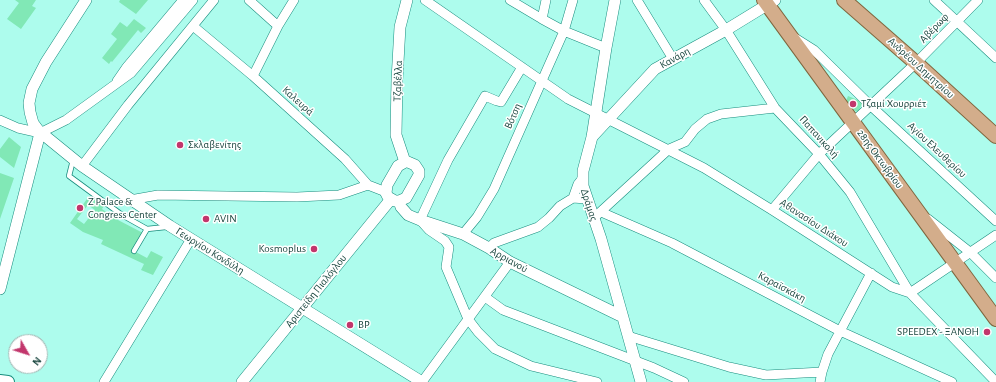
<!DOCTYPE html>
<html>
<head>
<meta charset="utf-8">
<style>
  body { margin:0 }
  #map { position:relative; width:996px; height:382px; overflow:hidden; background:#adfced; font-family:"Alegreya Sans",sans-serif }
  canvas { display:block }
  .north { position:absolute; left:8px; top:334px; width:40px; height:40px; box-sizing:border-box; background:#fff; border:1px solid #a3b5b2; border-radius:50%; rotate:129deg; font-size:11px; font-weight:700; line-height:16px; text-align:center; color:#1a463f }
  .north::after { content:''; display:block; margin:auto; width:14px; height:18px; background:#c2366c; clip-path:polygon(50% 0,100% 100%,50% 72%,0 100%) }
</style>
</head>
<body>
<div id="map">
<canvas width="996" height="382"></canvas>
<div class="north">N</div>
</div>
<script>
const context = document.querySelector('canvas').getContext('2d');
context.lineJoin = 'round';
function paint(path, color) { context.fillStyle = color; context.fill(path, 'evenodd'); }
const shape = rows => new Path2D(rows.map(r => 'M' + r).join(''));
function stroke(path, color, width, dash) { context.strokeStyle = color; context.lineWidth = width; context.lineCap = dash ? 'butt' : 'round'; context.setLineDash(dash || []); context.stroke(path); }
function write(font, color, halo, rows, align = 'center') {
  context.font = font + ' "Alegreya Sans",sans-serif'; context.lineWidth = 3; context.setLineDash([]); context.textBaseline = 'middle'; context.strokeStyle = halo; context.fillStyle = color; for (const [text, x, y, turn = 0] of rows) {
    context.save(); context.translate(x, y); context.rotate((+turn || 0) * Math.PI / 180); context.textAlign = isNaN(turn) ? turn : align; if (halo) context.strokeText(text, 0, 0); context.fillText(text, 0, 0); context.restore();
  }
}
paint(shape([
  [15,0,36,0,32,6,36,8,21,29,7,19,19,3],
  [120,0,148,0,136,14,119,2],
  [134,19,146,28,141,33,138,30,112,62,111,61,109,64,102,58,117,39,111,34,120,22,127,27],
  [848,96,863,102,858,112,844,106],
  [9,137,21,147,14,168,0,157,0,149],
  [0,173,14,178,0,219],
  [89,196,104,206,102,209,118,220,143,233,132,250,147,258,151,251,163,257,153,275,141,270,144,264,101,244,103,240,83,232,70,223],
  [88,205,95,210,84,224,77,219]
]), '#81e8b6');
const service = shape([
  [73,160,69,176,122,215,147,229,166,227],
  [134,251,147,229]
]);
const minor = shape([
  [249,0,278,26],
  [425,0,568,99,704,168,772,210,892,287,910,293,996,382],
  [510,0,542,19,564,31,606,48],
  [637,0,673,59],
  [704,0,726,30,775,108,819,154,850,192,910,293],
  [934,0,996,58],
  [542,19,546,0],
  [193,26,253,76,345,159,368,185,386,192],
  [795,38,814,50,871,106,996,221],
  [522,67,501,102,497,101,485,96,448,160,420,220,429,230,445,241,449,247,446,267,468,319,478,332,495,349,531,366,597,382],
  [253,76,278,26,294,0],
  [117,81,126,68,183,0],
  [0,120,18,128,40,133,66,120,131,73,193,0],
  [82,166,128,105,214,0],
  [573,198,578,184,582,179],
  [130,200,158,195,297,197,339,195,368,185],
  [772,210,819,154,916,63,978,0],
  [601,212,672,243,840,331,952,382],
  [597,215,669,149,685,142,695,129,707,119,721,114,775,108],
  [928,219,971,253,996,278],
  [463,234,477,217,494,189,564,31,573,0],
  [489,248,494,243,538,227,549,218,560,206,573,198,586,199],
  [910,293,996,235],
  [485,297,503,310,654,368,684,382],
  [628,336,729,367,766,375,822,372],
  [104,382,191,239],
  [422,382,510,262],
  [820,382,822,372,828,354,871,273]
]);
const tertiary = shape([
  [86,0,46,62,32,89,29,103,30,112,33,123,39,131,82,166,170,226,422,382],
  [615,0,606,48,592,137,583,171,583,186,601,239,641,382],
  [592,137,655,69,726,30,775,0],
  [405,162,396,135,397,80,400,27,407,0],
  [405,162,408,162,415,165,419,171,419,175,406,198,399,201,395,201,388,197,386,193,387,185,398,166,405,162],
  [399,201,401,207,408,215,420,220,463,234,489,248,510,262,623,317],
  [0,289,40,133],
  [242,382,391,199]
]);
const secondary = shape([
  [0,381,8,382]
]);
const primary = shape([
  [764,0,996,319],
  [844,0,916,63,996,136]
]);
stroke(service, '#188d7e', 6);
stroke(minor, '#188d7e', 10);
stroke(tertiary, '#188d7e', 12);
stroke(secondary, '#188d7e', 14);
stroke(primary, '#7f663e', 16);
stroke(service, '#fff', 4.5);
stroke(minor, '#fff', 9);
stroke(tertiary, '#fff', 11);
stroke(secondary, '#fff', 12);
stroke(primary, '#d3ad8b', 14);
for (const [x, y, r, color] of [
  [853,104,4,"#c2366c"],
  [180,145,4,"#c2366c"],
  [80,208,4,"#c2366c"],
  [206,219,4,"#c2366c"],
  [314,249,4,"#c2366c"],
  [350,325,4,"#c2366c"],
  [987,332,4,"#c2366c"]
]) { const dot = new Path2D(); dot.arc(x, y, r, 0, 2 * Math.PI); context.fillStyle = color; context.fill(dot); stroke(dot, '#fff', 1.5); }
write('11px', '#1a463f', '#fff', [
  ["Αβέρωφ",934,28,-46],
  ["Κανάρη",675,58,-29],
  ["Ανδρέου Δημητρίου",921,68,42],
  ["Τζαβέλλα",398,81,-88],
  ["Καλευρά",298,101,42],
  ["Βότση",513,116,-66],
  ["Παπανικολή",819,137,48],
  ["Αγίου Ελευθερίου",937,150,43],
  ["28ης Οκτωβρίου",880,159,54],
  ["Δράμας",589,205,72],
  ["Αθανασίου Διάκου",814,223,33],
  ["Γεωργίου Κονδύλη",210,251,32],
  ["Αρριανού",509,260,29],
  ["Καραϊσκάκη",782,287,28],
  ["Αριστείδη Πιαλόγλου",316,291,-51]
]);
write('11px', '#1a463f', '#fff', [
  ["Τζαμί Χουρριέτ",861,104],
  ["Σκλαβενίτης",188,145],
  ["Z Palace &",88,202],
  ["Congress Center",88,215],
  ["AVIN",214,219],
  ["Kosmoplus",306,249,"right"],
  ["BP",358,325],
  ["SPEEDEX - ΞΑΝΘΗ",979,332,"right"]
], 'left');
</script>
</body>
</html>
